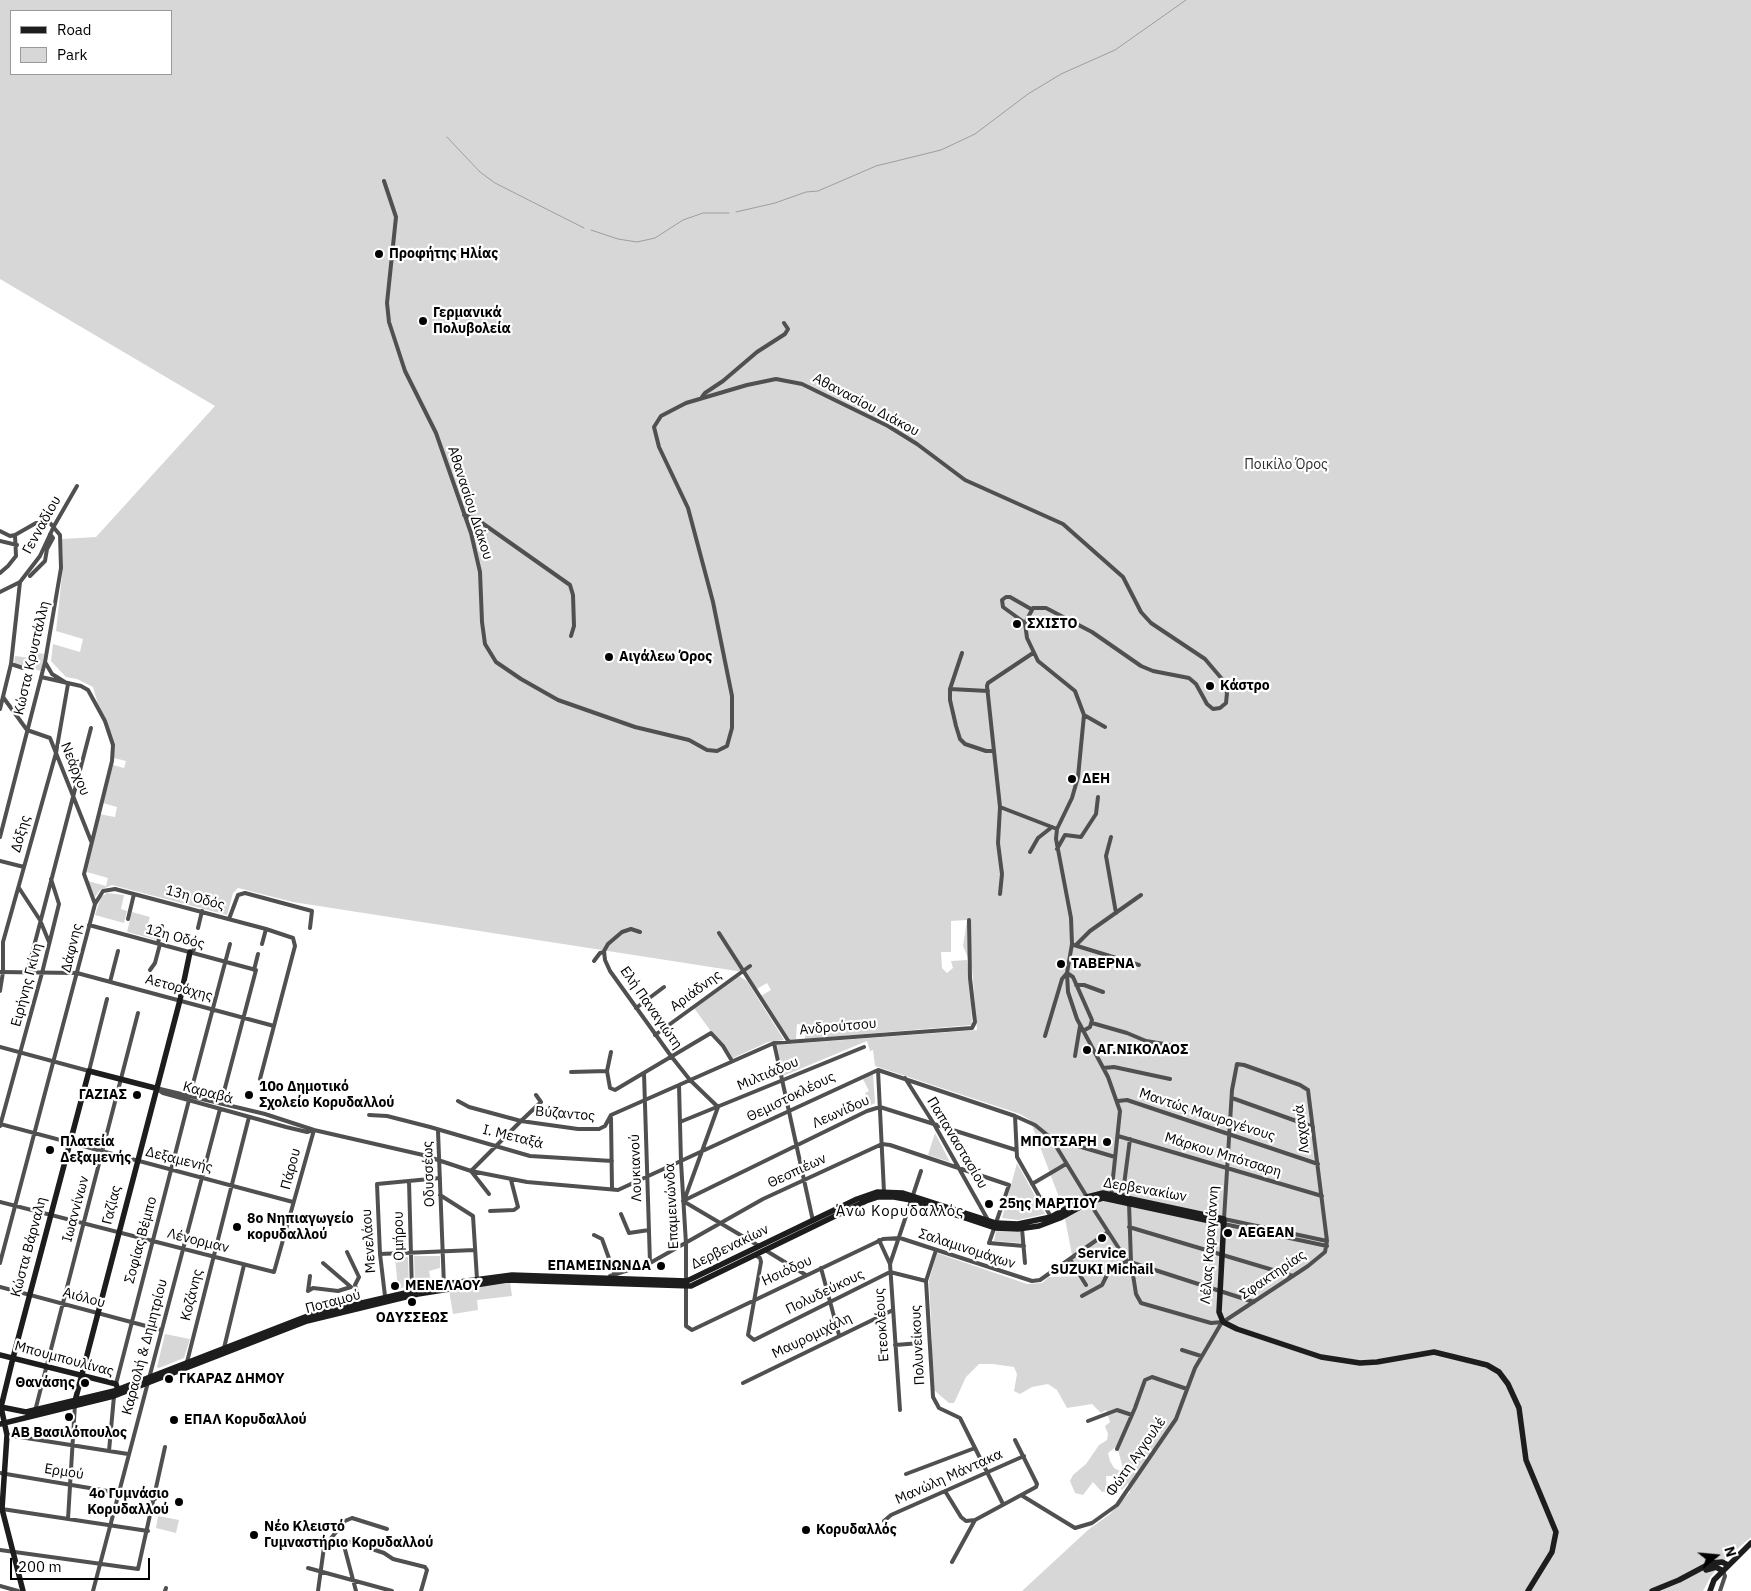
<!DOCTYPE html>
<html>
<head>
<meta charset="utf-8">
<style>
  body { margin:0 }
  #map { position:relative; width:1751px; height:1591px; overflow:hidden; background:#fff; font-family:"IBM Plex Sans",sans-serif }
  canvas { display:block }
  .legend { position:absolute; left:10px; top:10px; width:162px; height:65px; box-sizing:border-box; background:#fff; border:1px solid #999; margin:0; padding:6px 9px; list-style:none; font-size:15px; color:#000 }
  .legend li { display:flex; align-items:center; gap:10px; height:25px }
  .legend b { width:25px; border:1px solid #999 }
  .north { position:absolute; left:1691px; top:1531px; width:50px; height:50px; -webkit-text-stroke:4px #fff; paint-order:stroke; rotate:73deg; font-size:14px; font-weight:700; line-height:20px; text-align:center; color:#000 }
  .north::after { content:''; display:block; margin:auto; width:18px; height:22px; background:#000; clip-path:polygon(50% 0,100% 100%,50% 72%,0 100%) }
  .scale { position:absolute; left:10px; top:1558px; width:140px; height:22px; box-sizing:border-box; border:2px solid #000; border-top:0; padding-left:6px; font-size:15px; line-height:18px; white-space:nowrap; color:#000; -webkit-text-stroke:4px #fff; paint-order:stroke }
</style>
</head>
<body>
<div id="map">
<canvas width="1751" height="1591"></canvas>
<ul class="legend">
<li><b style="height:6px;background:#1d1d1d"></b>Road</li>
<li><b style="height:14px;background:#d7d7d7"></b>Park</li>
</ul>
<div class="north">N</div>
<div class="scale">200 m</div>
</div>
<script>
const context = document.querySelector('canvas').getContext('2d');
context.lineJoin = 'round';
function paint(path, color) { context.fillStyle = color; context.fill(path, 'evenodd'); }
const shape = rows => new Path2D(rows.map(r => 'M' + r).join(''));
function stroke(path, color, width, dash) { context.strokeStyle = color; context.lineWidth = width; context.lineCap = dash ? 'butt' : 'round'; context.setLineDash(dash || []); context.stroke(path); }
function write(font, color, halo, rows, align = 'center') {
  context.font = font + ' "IBM Plex Sans",sans-serif'; context.lineWidth = 4.5; context.setLineDash([]); context.textBaseline = 'middle'; context.strokeStyle = halo; context.fillStyle = color; for (const [text, x, y, turn = 0] of rows) {
    context.save(); context.translate(x, y); context.rotate((+turn || 0) * Math.PI / 180); context.textAlign = isNaN(turn) ? turn : align; if (halo) context.strokeText(text, 0, 0); context.fillText(text, 0, 0); context.restore();
  }
}
paint(shape([
  [0,0,1751,0,1751,1537,1726,1559,1711,1576,1703,1591,1022,1591,1088,1530,1110,1514,1130,1492,1128,1483,1122,1490,1111,1476,1106,1476,1107,1491,1102,1492,1093,1482,1083,1495,1075,1493,1070,1481,1073,1475,1086,1464,1099,1445,1107,1440,1108,1434,1105,1426,1110,1422,1106,1410,1101,1413,1092,1404,1067,1408,1057,1390,1048,1384,1032,1387,1020,1394,1014,1391,1017,1374,1014,1367,993,1364,979,1364,966,1377,954,1403,949,1403,934,1390,931,1377,932,1341,929,1281,937,1253,1027,1284,1042,1283,1049,1277,1076,1276,1063,1208,1030,1120,1020,1114,875,1066,873,1050,870,1051,867,1041,783,1076,777,1045,977,1030,972,967,963,946,967,920,951,921,951,952,941,952,942,968,947,973,953,968,951,961,967,960,971,995,972,1025,805,1039,805,1025,797,1024,796,1039,790,1040,759,997,771,990,767,983,755,990,743,972,293,902,238,888,233,893,227,915,112,885,100,890,95,897,88,881,106,886,108,878,87,872,99,814,115,817,117,807,103,803,113,765,124,768,126,761,114,758,114,746,107,720,100,711,93,687,77,679,66,677,51,661,53,644,80,652,83,639,56,631,63,566,62,539,96,537,215,406,0,279],
  [11,11,171,11,171,74,11,74],
  [1117,1446,1124,1472,1124,1473,1114,1468,1110,1461,1108,1453],
  [32,652,44,654,41,671,14,663,15,656,31,658],
  [107,893,124,895,121,909,127,911,124,923,95,915,101,897],
  [132,912,150,917,148,923,160,926,157,940,127,932],
  [739,976,747,981,784,1040,768,1042,731,1059,694,1008],
  [873,1074,875,1103,871,1105,865,1093,869,1091,862,1077],
  [935,1133,950,1162,928,1155],
  [1017,1163,1045,1214,1018,1220,1002,1218],
  [996,1231,1020,1232,1021,1243,994,1241],
  [414,1256,440,1256,440,1268,429,1271,431,1282,415,1286],
  [395,1257,408,1257,409,1286,398,1289],
  [510,1281,512,1296,477,1300,478,1310,453,1314,449,1290],
  [165,1334,190,1339,184,1358,159,1368,157,1367],
  [158,1516,179,1520,176,1533,156,1528]
]), '#d7d7d7');
stroke(shape([
  [447,137,480,172,495,183,584,228],
  [736,212,775,203,806,192,818,191,876,166,941,150,975,134,1028,94,1061,74,1115,50,1186,0],
  [591,230,618,239,637,242,655,238,683,220,703,213,729,213]
]), '#9e9e9e', 1);
stroke(shape([
  [384,181,396,217,387,303,389,322,405,371,436,433,471,533,480,572,482,622,485,644,496,662,521,679,558,700,635,727,689,740,707,750,717,751,727,746,732,728,732,696,713,602,688,508,659,447,654,427,661,416,686,403,747,385,776,379,802,384,888,426,917,444,965,480,1063,524,1123,577,1141,612,1151,623,1205,659,1222,679,1227,693,1226,703,1220,708,1213,709,1207,704,1196,684,1189,678,1153,671,1141,666,1092,632,1046,608,1033,608,1025,623,1027,638,1038,661,1075,691,1084,715,1078,777,1072,798,1057,829,1056,839,1071,918,1072,944,1067,973,1068,992,1077,1019,1108,1077,1120,1111,1111,1197],
  [702,397,705,393,723,381,757,352,785,334,788,329,784,323],
  [464,515,475,518,570,585,573,595,574,626,571,636],
  [0,531,10,536,15,535],
  [0,541,17,545],
  [0,573,8,566,16,556,15,535],
  [30,576,45,561,47,549,53,538,50,534],
  [0,592,20,582,40,556,54,526,77,486],
  [1025,623,1003,607,1002,600,1006,597,1010,597,1031,609],
  [962,653,950,689,950,700,956,726,960,739,965,744,986,751,994,751],
  [1033,653,988,683,987,686,1000,807,1057,829],
  [11,664,23,668],
  [41,677,81,686,88,690,105,721,113,745,112,761,84,874,95,904],
  [950,689,988,691],
  [3,697,27,730,50,738,91,841],
  [0,709,11,664,20,582],
  [1084,715,1105,727],
  [1000,807,998,843,1002,874,1000,894],
  [0,837,45,662,61,568,60,535,50,523,36,523,15,535],
  [1111,837,1106,856,1116,913],
  [1057,849,1065,835,1081,837,1096,814,1098,797],
  [1030,852,1038,838,1052,827],
  [0,861,24,867],
  [19,888,40,920,49,942],
  [128,919,134,894],
  [229,919,238,895,245,893,312,911,310,928],
  [89,925,256,970,221,1103],
  [198,928,202,911],
  [640,932,631,929,622,932,608,944,604,951,605,960,610,971,671,1056,690,1080,718,1107,685,1198],
  [719,933,789,1042],
  [158,943,162,926],
  [262,944,266,929],
  [1074,945,1139,965],
  [1076,945,1090,931,1141,895],
  [193,953,196,938],
  [594,961,600,953,604,952],
  [150,970,155,963,160,944],
  [254,970,258,954],
  [0,972,77,973,274,1026],
  [27,973,91,728],
  [110,982,118,951],
  [1076,985,1084,985,1103,992],
  [0,991,3,972,3,942,56,753,68,684,52,674,45,662],
  [636,1008,664,987],
  [1092,1023,1127,1033,1146,1041,1170,1045],
  [655,1035,750,966],
  [1045,1036,1062,979,1067,973,1073,977,1092,1020,1090,1027,1083,1031],
  [774,1043,813,1221],
  [0,1047,89,1071,107,999],
  [611,1052,607,1071,610,1088,615,1090,711,1033,723,1046,732,1061],
  [1075,1056,1080,1026],
  [1103,1068,1114,1067,1170,1079],
  [878,1070,884,1192],
  [571,1072,607,1071],
  [644,1073,650,1263],
  [905,1078,934,1124,988,1220],
  [679,1085,681,1162,686,1244,686,1326,692,1330,883,1239,900,1238,1032,1281,1040,1280,1108,1232],
  [156,1088,265,1114,314,1130,423,1155,471,1171,527,1182,618,1190,878,1070,1015,1116,1035,1125,1051,1138,1115,1157],
  [156,1088,163,1093,286,1127,307,1132,314,1130],
  [190,1095,230,944],
  [1232,1098,1313,1127],
  [458,1101,469,1107,521,1121,541,1102,536,1095],
  [1118,1101,1127,1100,1318,1164],
  [369,1115,387,1116,430,1127,530,1156,612,1161],
  [611,1115,774,1043,972,1028,975,1022,970,978,969,920],
  [1015,1116,1017,1157,1051,1217],
  [611,1118,612,1189],
  [680,1122,864,1047],
  [0,1124,293,1202],
  [0,1126,42,973,59,904,51,879],
  [438,1131,444,1286],
  [1118,1136,1322,1196],
  [1051,1138,1087,1197],
  [471,1171,521,1121,578,1129,599,1129,605,1126,611,1115],
  [471,1171,489,1194],
  [409,1181,412,1291],
  [1032,1184,1066,1164],
  [440,1195,473,1216,477,1279],
  [1122,1200,1130,1139],
  [683,1201,867,1111,880,1107,1016,1150],
  [683,1201,759,1246],
  [0,1202,274,1272,314,1130],
  [1089,1202,1127,1261,1254,1302],
  [1129,1203,1131,1262,1136,1294,1141,1303,1211,1323,1223,1322,1308,1266,1325,1252,1327,1241,1308,1090,1300,1085,1244,1065,1237,1064,1232,1090,1224,1219,1327,1241],
  [490,1211,514,1210,518,1207,511,1180],
  [621,1214,629,1233,649,1230],
  [1224,1224,1327,1246],
  [1129,1227,1293,1276],
  [1022,1229,1025,1263],
  [594,1235,602,1239,615,1275],
  [879,1240,890,1264,900,1410],
  [765,1250,806,1275],
  [936,1250,926,1281,933,1397,939,1408,960,1418,1003,1504],
  [347,1252,359,1277,355,1285,360,1302],
  [380,1254,475,1250],
  [755,1255,760,1258,761,1262,748,1335,754,1340,890,1272,926,1281],
  [1070,1259,1086,1285],
  [0,1263,95,904,103,891,115,889,266,929,293,938,295,946,260,1079],
  [323,1263,351,1287],
  [890,1264,921,1171],
  [821,1268,839,1335],
  [610,1276,650,1263,763,1199,882,1144,890,1145,1009,1185,989,1243,1024,1246],
  [0,1287,161,1330],
  [308,1291,313,1288,338,1291,351,1287],
  [308,1291,310,1276],
  [385,1296,380,1254,377,1184,440,1178],
  [1082,1296,1102,1285,1107,1275,1127,1261],
  [895,1345,921,1343],
  [224,1348,244,1265],
  [1182,1350,1201,1356],
  [187,1362,249,1117],
  [743,1383,893,1310],
  [116,1384,189,1100],
  [35,1411,138,1013],
  [1088,1421,1117,1410,1132,1415],
  [7,1435,128,1454],
  [1117,1449,1135,1408,1145,1380,1152,1377,1187,1389],
  [109,1451,114,1396],
  [0,1473,155,1499],
  [906,1474,975,1448],
  [945,1491,961,1517,966,1521,975,1520,1036,1487,1037,1484,1015,1440],
  [1021,1495,1075,1528,1092,1523,1117,1505,1176,1419,1195,1368,1222,1322],
  [2,1509,148,1531],
  [68,1519,75,1404],
  [884,1521,891,1515,1024,1456],
  [328,1541,351,1542,384,1553,393,1559,425,1567,427,1570,421,1591],
  [343,1542,356,1591],
  [0,1550,138,1569,165,1447],
  [952,1562,975,1520],
  [308,1568,392,1591],
  [0,1586,18,1591],
  [93,1591,220,1109],
  [165,1591,166,1588],
  [318,1591,324,1547,345,1521,352,1518,387,1529],
  [1720,1591,1725,1576,1723,1571]
]), '#505050', 4);
stroke(shape([
  [0,1355,116,1384,118,1390],
  [75,1401,180,1000,190,952],
  [1,1407,26,1412,114,1391,310,1315,444,1284,512,1275,687,1281,857,1199,877,1192,903,1193,996,1223,1018,1224,1051,1217,1087,1197,1103,1193,1224,1219,1219,1312,1223,1322,1237,1329,1321,1357,1360,1363,1377,1362,1434,1352,1487,1365,1499,1372,1508,1384,1519,1408,1526,1460,1556,1532,1552,1552,1528,1591],
  [0,1424,114,1396,307,1321,418,1294,507,1280,691,1286,866,1201,878,1197,894,1197,911,1200,995,1228,1018,1229,1039,1226,1060,1218,1089,1202,1103,1198,1224,1224],
  [1706,1570,1716,1567,1723,1571],
  [23,1591,2,1509,7,1435,1,1407,13,1358,89,1071,155,1088],
  [1652,1591,1679,1580,1711,1563,1722,1562,1728,1565],
  [1710,1591,1714,1580,1751,1543]
]), '#1d1d1d', 5.5);
for (const [x, y, r, color] of [
  [379,254,5,"#000"],
  [423,321,5,"#000"],
  [1017,624,5,"#000"],
  [609,657,5,"#000"],
  [1210,686,5,"#000"],
  [1072,779,5,"#000"],
  [1061,964,5,"#000"],
  [1087,1050,5,"#000"],
  [137,1095,5,"#000"],
  [249,1095,5,"#000"],
  [1107,1142,5,"#000"],
  [50,1150,5,"#000"],
  [989,1204,5,"#000"],
  [237,1227,5,"#000"],
  [1228,1233,5,"#000"],
  [1102,1238,5,"#000"],
  [661,1266,5,"#000"],
  [395,1286,5,"#000"],
  [412,1302,5,"#000"],
  [169,1379,5,"#000"],
  [85,1383,5,"#000"],
  [69,1417,5,"#000"],
  [174,1420,5,"#000"],
  [179,1502,5,"#000"],
  [806,1530,5,"#000"],
  [254,1535,5,"#000"]
]) { const dot = new Path2D(); dot.arc(x, y, r, 0, 2 * Math.PI); context.fillStyle = color; context.fill(dot); stroke(dot, '#fff', 2); }
write('bold 14px', '#000', '#fff', [
  ["Προφήτης Ηλίας",389,254],
  ["Γερμανικά",433,313],
  ["Πολυβολεία",433,329],
  ["ΣΧΙΣΤΟ",1027,624],
  ["Αιγάλεω Όρος",619,657],
  ["Κάστρο",1220,686],
  ["ΔΕΗ",1082,779],
  ["ΤΑΒΕΡΝΑ",1071,964],
  ["ΑΓ.ΝΙΚΟΛΑΟΣ",1097,1050],
  ["10ο Δημοτικό",259,1087],
  ["Σχολείο Κορυδαλλού",259,1103],
  ["ΓΑΖΙΑΣ",127,1095,"right"],
  ["Πλατεία",60,1142],
  ["Δεξαμενής",60,1158],
  ["ΜΠΟΤΣΑΡΗ",1097,1142,"right"],
  ["25ης ΜΑΡΤΙΟΥ",999,1204],
  ["8ο Νηπιαγωγείο",247,1219],
  ["κορυδαλλού",247,1235],
  ["AEGEAN",1238,1233],
  ["Service",1102,1254,"center"],
  ["SUZUKI Michail",1102,1270,"center"],
  ["ΕΠΑΜΕΙΝΩΝΔΑ",651,1266,"right"],
  ["ΜΕΝΕΛΑΟΥ",405,1286],
  ["ΟΔYΣΣΕΩΣ",412,1318,"center"],
  ["ΓΚΑΡΑΖ ΔΗΜΟΥ",179,1379],
  ["Θανάσης",75,1383,"right"],
  ["ΕΠΑΛ Κορυδαλλού",184,1420],
  ["ΑΒ Βασιλόπουλος",69,1433,"center"],
  ["4ο Γυμνάσιο",169,1494,"right"],
  ["Κορυδαλλού",169,1510,"right"],
  ["Νέο Κλειστό",264,1527],
  ["Γυμναστήριο Κορυδαλλού",264,1543],
  ["Κορυδαλλός",816,1530]
], 'left');
write('14px', '#000', '#fff', [
  ["Αθανασίου Διάκου",866,405,28],
  ["Αθανασίου Διάκου",470,503,72],
  ["Γενναδίου",42,525,-61],
  ["Κώστα Κρυστάλλη",32,658,-77],
  ["Νεάρχου",75,769,68],
  ["Δόξης",21,834,-74],
  ["13η Οδός",195,898,15],
  ["12η Οδός",175,937,15],
  ["Δάφνης",72,948,-76],
  ["Ειρήνης Γκίνη",27,985,-75],
  ["Αετοράχης",179,988,15],
  ["Αριάδνης",696,991,-36],
  ["Ελή Παναγιώτη",651,1008,55],
  ["Ανδρούτσου",838,1027,-5],
  ["Μιλτιάδου",768,1074,-23],
  ["Καραβά",208,1093,15],
  ["Θεμιστοκλέους",791,1097,-26],
  ["Λεωνίδου",841,1112,-24],
  ["Βύζαντος",565,1114,5],
  ["Μαντώς Μαυρογένους",1207,1115,18],
  ["Λαχανά",1302,1129,-97],
  ["Ι. Μεταξά",513,1137,14],
  ["Παπαναστασίου",957,1143,59],
  ["Μάρκου Μπότσαρη",1223,1155,17],
  ["Δεξαμενής",179,1160,14],
  ["Λουκιανού",636,1168,-92],
  ["Πάρου",291,1169,-75],
  ["Θεσπιέων",797,1171,-25],
  ["Οδυσσέως",429,1174,-92],
  ["Δερβενακίων",1145,1190,10],
  ["Γαζίας",112,1205,-76],
  ["Επαμεινώνδα",672,1206,-93],
  ["Ιωαννίνων",76,1209,-75],
  ["Ομήρου",399,1236,-91],
  ["Σοφίας Βέμπο",141,1240,-75],
  ["Λένορμαν",198,1241,14],
  ["Μενελάου",369,1241,-94],
  ["Λέλας Καραγιάννη",1210,1245,-86],
  ["Κώστα Βάρναλη",29,1247,-75],
  ["Δερβενακίων",730,1247,-26],
  ["Σαλαμινομάχων",967,1249,18],
  ["Ησιόδου",787,1271,-25],
  ["Σφακτηρίας",1273,1275,-34],
  ["Πολυδεύκους",825,1292,-26],
  ["Κοζάνης",192,1295,-76],
  ["Αιόλου",84,1298,15],
  ["Ποταμού",333,1302,-15],
  ["Ετεοκλέους",882,1325,-94],
  ["Μαυρομιχάλη",812,1336,-26],
  ["Πολυνείκους",918,1345,-93],
  ["Καραολή & Δημητρίου",145,1347,-75],
  ["Μπουμπουλίνας",64,1359,15],
  ["Φώτη Αγγουλέ",1136,1457,-55],
  ["Ερμού",64,1472,9],
  ["Μανώλη Μάντακα",949,1477,-24]
]);
write('14px', '#2e2e2e', '#fff', [
  ["Ποικίλο Όρος",1286,465]
]);
context.letterSpacing = '1px';
write('15px', '#000', '#fff', [
  ["Άνω Κορυδαλλός",900,1212]
]);
context.letterSpacing = '0px';
</script>
</body>
</html>
